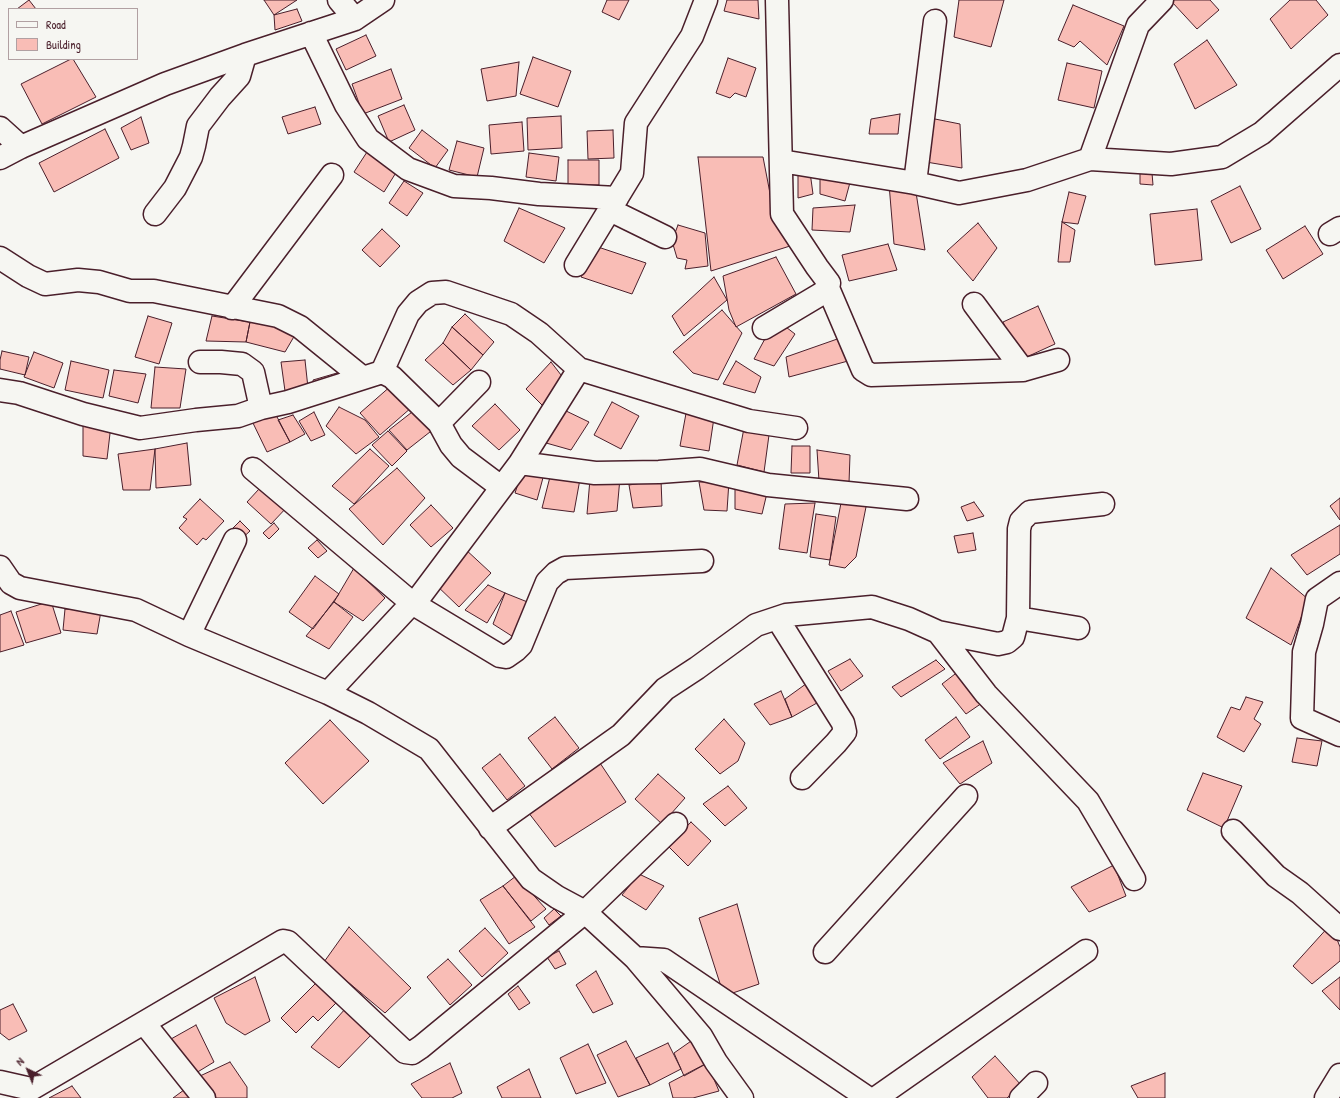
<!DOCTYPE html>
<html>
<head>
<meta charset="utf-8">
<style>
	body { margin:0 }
	#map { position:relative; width:1340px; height:1098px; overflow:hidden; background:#f6f6f2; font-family:"Patrick Hand",sans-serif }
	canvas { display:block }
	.legend { position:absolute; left:8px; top:8px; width:130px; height:52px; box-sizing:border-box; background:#f6f6f2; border:1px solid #b1a0a2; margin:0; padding:5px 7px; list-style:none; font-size:12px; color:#4a1f2b }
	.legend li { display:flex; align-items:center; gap:8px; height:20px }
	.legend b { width:20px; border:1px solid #b1a0a2 }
	.north { position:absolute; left:8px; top:1050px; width:40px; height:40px; -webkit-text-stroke:3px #f6f6f2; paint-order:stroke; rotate:317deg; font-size:11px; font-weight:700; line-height:16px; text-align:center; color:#4a1f2b }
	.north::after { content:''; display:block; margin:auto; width:14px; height:18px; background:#4a1f2b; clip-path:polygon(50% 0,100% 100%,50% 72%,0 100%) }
</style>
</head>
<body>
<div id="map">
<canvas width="1340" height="1098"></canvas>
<ul class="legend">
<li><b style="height:5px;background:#f6f6f2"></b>Road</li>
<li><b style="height:11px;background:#f9bdb6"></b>Building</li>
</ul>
<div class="north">N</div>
</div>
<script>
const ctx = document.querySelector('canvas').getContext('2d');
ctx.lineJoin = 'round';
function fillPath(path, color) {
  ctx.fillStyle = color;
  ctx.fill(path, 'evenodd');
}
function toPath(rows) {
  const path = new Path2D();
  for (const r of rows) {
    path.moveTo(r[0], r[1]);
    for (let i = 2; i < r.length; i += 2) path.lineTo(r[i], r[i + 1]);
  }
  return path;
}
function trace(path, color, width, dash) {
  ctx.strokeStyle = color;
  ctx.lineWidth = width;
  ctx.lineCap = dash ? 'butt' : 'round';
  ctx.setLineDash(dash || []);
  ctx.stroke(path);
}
const building = toPath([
	[29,0,36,9,17,9,29,0],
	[264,0,297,0,274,15,264,0],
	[607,0,629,0,619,20,602,12,607,0],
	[727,0,758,0,759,19,724,11,727,0],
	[959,0,1004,0,991,47,954,37,959,0],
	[1174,0,1210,0,1219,10,1197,29,1172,2,1174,0],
	[1290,0,1316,0,1328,15,1291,49,1270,19,1290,0],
	[1073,5,1124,26,1107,65,1080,41,1074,47,1058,40,1073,5],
	[297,9,302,21,275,30,274,15,297,9],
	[366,35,376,56,346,70,336,49,366,35],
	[1207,40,1237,85,1195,109,1174,64,1207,40],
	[533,57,571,71,558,107,520,94,533,57],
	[728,58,756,68,746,97,735,93,730,98,716,93,728,58],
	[71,59,73,59,96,97,42,124,21,84,71,59],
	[519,62,516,96,487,101,481,69,519,62],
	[1067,63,1102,71,1094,108,1058,100,1067,63],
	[391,69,402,99,363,114,352,84,391,69],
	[404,105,415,130,389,142,378,116,404,105],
	[315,107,321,124,288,134,282,117,315,107],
	[900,114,898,134,869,134,871,119,900,114],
	[561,116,562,148,528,150,527,118,561,116],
	[141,117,149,143,131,150,121,128,141,117],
	[930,118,960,124,962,168,926,162,930,118],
	[522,122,524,151,491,154,489,125,522,122],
	[105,129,119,158,54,192,39,163,105,129],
	[422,130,448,150,435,168,409,148,422,130],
	[613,130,614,158,588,159,587,131,613,130],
	[457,141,484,148,477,177,449,170,457,141],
	[367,152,397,171,384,192,354,172,367,152],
	[529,153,559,157,556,181,526,177,529,153],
	[698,157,763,157,774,214,790,246,711,271,698,157],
	[568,160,599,160,599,185,568,185,568,160],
	[810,172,813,194,798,198,798,174,810,172],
	[1140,173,1152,173,1153,185,1140,184,1140,173],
	[820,175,852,175,845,201,820,194,820,175],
	[404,181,423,193,407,216,389,203,404,181],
	[889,184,915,186,925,250,894,244,889,184],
	[1240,186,1261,229,1231,243,1211,201,1240,186],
	[1069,192,1086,196,1078,224,1062,222,1069,192],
	[855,205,850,232,812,230,813,208,855,205],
	[519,208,565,228,544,263,504,241,519,208],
	[1197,209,1202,260,1155,265,1150,214,1197,209],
	[1062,222,1075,230,1070,262,1058,262,1062,222],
	[978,223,997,248,973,281,947,251,978,223],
	[678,225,705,233,708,266,685,269,687,260,677,258,672,241,678,225],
	[1305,226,1323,254,1283,279,1266,250,1305,226],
	[382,229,400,246,380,267,362,250,382,229],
	[888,244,897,270,849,281,842,255,888,244],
	[598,247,646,263,632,294,581,277,598,247],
	[776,257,796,294,736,327,729,310,723,276,776,257],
	[714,277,727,300,684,336,672,316,714,277],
	[1038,306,1055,344,1020,360,1003,322,1038,306],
	[722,310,742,333,718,380,693,373,673,352,722,310],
	[465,314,494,342,483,355,452,327,465,314],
	[148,316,172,323,159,364,135,357,148,316],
	[212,316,250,322,246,342,206,341,212,316],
	[250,322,299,328,285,352,246,342,250,322],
	[782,324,795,334,774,366,754,359,767,335,782,324],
	[452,327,483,355,471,370,443,343,452,327],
	[843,337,848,361,789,377,786,357,843,337],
	[443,343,471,370,453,385,425,360,443,343],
	[2,351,29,357,25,375,0,369,0,360,2,351],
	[34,352,63,363,54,388,24,377,34,352],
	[305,360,308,388,285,391,281,362,305,360],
	[71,361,109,370,103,398,65,390,71,361],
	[736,361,761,377,755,393,723,384,736,361],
	[551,362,568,384,544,407,526,389,551,362],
	[155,367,186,369,180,408,151,408,155,367],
	[114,370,146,374,138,403,109,396,114,370],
	[337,373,338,382,315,391,313,380,337,373],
	[392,385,412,407,380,435,360,413,392,385],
	[612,402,639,416,621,449,594,435,612,402],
	[495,404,520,430,499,450,472,426,495,404],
	[339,407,365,420,379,437,356,454,326,426,339,407],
	[687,408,715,411,709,451,680,446,687,408],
	[416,409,435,428,407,450,389,430,416,409],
	[562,409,589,422,571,450,539,441,562,409],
	[314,412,325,435,311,441,299,421,314,412],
	[275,413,290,442,267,452,252,421,275,413],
	[293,415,305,434,290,442,278,420,293,415],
	[83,424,111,425,107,459,83,456,83,424],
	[744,428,769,435,764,472,737,465,744,428],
	[388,431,407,451,392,466,372,445,388,431],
	[187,443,191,485,156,488,155,449,187,443],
	[792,446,810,446,810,473,791,473,792,446],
	[155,449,150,490,123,490,118,454,155,449],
	[370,449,389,466,354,504,332,486,370,449],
	[817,450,850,455,849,483,819,481,817,450],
	[397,468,425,498,383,545,349,509,397,468],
	[523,469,544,474,537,500,515,493,523,469],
	[551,473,580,479,574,512,542,508,551,473],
	[620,478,617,511,587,514,590,479,620,478],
	[661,480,662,506,633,508,629,485,661,480],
	[729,481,727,511,704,510,699,482,729,481],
	[269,487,289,505,271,524,247,502,259,489,263,493,269,487],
	[735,487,767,493,762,514,735,509,735,487],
	[842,498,867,502,856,557,845,568,829,565,842,498],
	[1340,498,1340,520,1330,506,1340,498],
	[200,499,224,521,206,540,203,538,197,545,179,528,187,519,183,517,200,499],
	[974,502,984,516,967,521,961,507,974,502],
	[815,503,807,553,779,549,785,504,815,503],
	[431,505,453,528,431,547,410,525,431,505],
	[816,514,836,517,830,560,810,557,816,514],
	[240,521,250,531,239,541,230,531,240,521],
	[274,523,279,529,269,539,263,533,274,523],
	[1340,525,1340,554,1307,575,1291,555,1340,525],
	[973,533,976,550,958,553,954,536,973,533],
	[317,540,327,551,318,558,308,548,317,540],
	[464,548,491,573,459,607,433,582,464,548],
	[354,568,385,598,363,621,334,602,354,568],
	[1271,568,1308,599,1291,645,1246,618,1271,568],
	[315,576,339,594,313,629,289,612,315,576],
	[488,585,505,593,487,623,465,610,488,585],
	[505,593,535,605,518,640,493,624,505,593],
	[51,601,61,633,26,643,16,612,51,601],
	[334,602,353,617,329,649,306,636,334,602],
	[65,609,101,611,97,634,63,630,65,609],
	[11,611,24,645,0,652,0,615,11,611],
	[850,659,863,676,841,691,828,671,850,659],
	[936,660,945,669,901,697,892,687,936,660],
	[959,671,982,703,966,714,942,684,959,671],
	[810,681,824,699,792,717,785,699,810,681],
	[781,691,792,717,770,725,754,704,781,691],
	[1246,697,1263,702,1254,719,1261,724,1244,752,1217,737,1231,707,1240,710,1246,697],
	[555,717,579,748,552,769,528,738,555,717],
	[956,717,970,737,940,759,925,740,956,717],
	[724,719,745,743,738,761,720,774,695,749,724,719],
	[330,720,369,761,323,804,285,763,330,720],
	[1297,738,1322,741,1317,766,1292,762,1297,738],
	[983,741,992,763,960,784,943,763,983,741],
	[500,754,525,786,507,800,482,768,500,754],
	[598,760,626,802,555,847,528,812,598,760],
	[1203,773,1242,786,1224,828,1187,810,1203,773],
	[658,774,685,798,662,824,635,799,658,774],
	[728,786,747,808,725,826,703,804,728,786],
	[691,822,711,841,688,866,668,846,691,822],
	[1114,865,1126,896,1089,912,1071,887,1114,865],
	[639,874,664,886,646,910,622,895,639,874],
	[516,876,546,909,531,921,503,886,516,876],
	[503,886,535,927,509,944,480,900,503,886],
	[737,904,759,984,724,996,699,918,737,904],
	[554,909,561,916,549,925,544,918,554,909],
	[1331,924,1340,947,1340,961,1312,984,1293,966,1331,924],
	[349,927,411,988,385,1013,324,962,349,927],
	[485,928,508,953,482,977,459,951,485,928],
	[559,951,566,964,555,969,547,957,559,951],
	[448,959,472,985,450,1005,427,977,448,959],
	[596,971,613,1004,593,1013,576,985,596,971],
	[255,977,270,1021,245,1035,226,1023,214,998,255,977],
	[1340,977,1340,1010,1322,991,1340,977],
	[321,978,341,998,318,1021,313,1016,296,1033,281,1018,321,978],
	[518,986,530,1003,519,1010,508,994,518,986],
	[13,1004,27,1031,9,1040,0,1033,0,1010,13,1004],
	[346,1008,373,1033,339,1068,311,1047,346,1008],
	[196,1025,214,1062,191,1076,171,1039,196,1025],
	[694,1039,704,1065,684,1076,674,1053,694,1039],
	[626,1041,650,1085,618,1097,597,1055,626,1041],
	[668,1043,681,1069,650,1085,636,1058,668,1043],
	[588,1044,606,1083,576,1094,560,1058,588,1044],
	[995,1056,1021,1085,1007,1098,988,1098,972,1077,995,1056],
	[230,1062,247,1087,247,1098,215,1098,200,1076,230,1062],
	[450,1063,462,1093,452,1098,422,1098,411,1084,450,1063],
	[707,1063,719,1091,693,1098,673,1098,669,1083,707,1063],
	[529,1069,541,1098,502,1098,497,1087,529,1069],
	[1165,1073,1165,1098,1138,1098,1131,1086,1165,1073],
	[72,1086,81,1098,49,1098,72,1086],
	[188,1087,196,1098,173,1098,188,1087]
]);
fillPath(building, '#f9bdb6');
trace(building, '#4a1f2b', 1);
const minor = toPath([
	[339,0,355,19],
	[311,33,346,105,368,139,408,169,454,186,491,188,539,194,617,198],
	[0,128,21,147],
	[0,158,21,147,165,84,245,55,355,19,383,0],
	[1090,159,1138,25,1162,0],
	[781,161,915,183,959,193,1027,180,1090,159,1171,164,1222,157,1262,133,1340,65],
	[915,183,935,21],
	[610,210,665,237],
	[155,214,175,188,191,157,194,146,198,126,220,97,239,76,245,55],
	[1330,234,1340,228],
	[0,258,28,276,45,284,78,280,99,282,130,291,154,291,278,316,300,327,363,378],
	[576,265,632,173,636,123,692,36,706,0],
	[828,288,863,370,871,375,1023,370],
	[974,304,1023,370,1058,360],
	[232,308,332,175],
	[764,328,821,294,828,288,829,283,817,267,782,214,777,0],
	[200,362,221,362,242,364,253,372,261,408],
	[382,372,408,314,418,302,432,293,446,292,511,314,539,333,579,369,749,421,796,428],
	[0,390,19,393,83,414,140,428,196,420,238,416,261,408,288,402,382,372,392,377,439,423,451,445,461,457,501,487],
	[439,423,479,382],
	[520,463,579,369],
	[253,469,412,603,500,656,506,657,516,650,521,645,547,582,556,573,565,568,702,561],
	[0,567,11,583,20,588,136,610,189,635,328,693,368,713,429,749,531,879,557,897,585,912,635,958,701,1036,716,1062,742,1098],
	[1340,583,1317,599,1312,624,1304,652,1302,718,1340,735],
	[777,618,843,723,845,732,836,743,802,778],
	[1018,618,1078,628],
	[938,632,998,644,1007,642,1013,637,1018,618,1019,529,1021,521,1030,512,1103,504],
	[189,635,235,540],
	[328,693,412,603,418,599,520,463,595,473,659,472,700,469,768,485,907,499],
	[490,828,621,735,665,689,697,668,756,625,786,615,872,607,909,619,938,632,986,694,1088,801,1134,879],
	[1233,831,1276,876,1300,893,1340,929],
	[825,952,966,796],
	[635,958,664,960,868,1098],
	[144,1023,204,1098],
	[0,1082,31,1089,283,941,288,942,405,1052,412,1053,421,1047,585,912,676,824],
	[876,1098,1086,951],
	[1021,1098,1036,1083],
	[1326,1098,1340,1075]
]);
trace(minor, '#4a1f2b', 25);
trace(minor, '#f6f6f2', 22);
</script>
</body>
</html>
